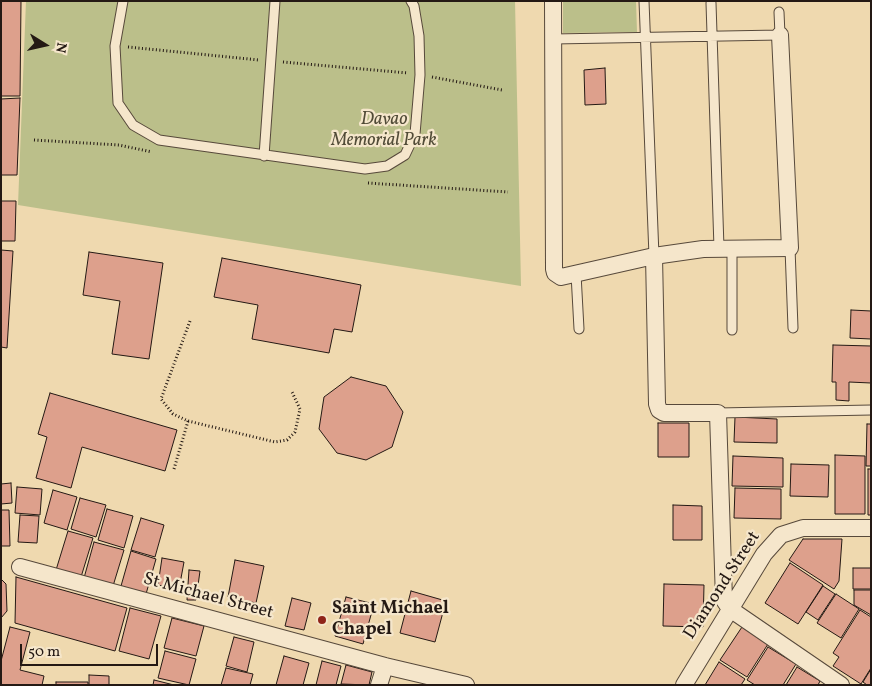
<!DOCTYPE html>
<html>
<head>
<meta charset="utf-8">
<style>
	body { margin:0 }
	#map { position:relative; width:872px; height:686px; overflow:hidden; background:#efd9af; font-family:Vollkorn,serif }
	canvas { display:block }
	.frame { position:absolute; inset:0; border:2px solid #241914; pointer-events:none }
	.north { position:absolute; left:20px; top:20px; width:50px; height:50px; -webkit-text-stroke:4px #f5e6cb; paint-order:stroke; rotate:100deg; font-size:14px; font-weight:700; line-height:20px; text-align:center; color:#241914 }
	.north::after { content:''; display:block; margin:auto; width:18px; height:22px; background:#241914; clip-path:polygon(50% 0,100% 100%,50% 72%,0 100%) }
	.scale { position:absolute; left:20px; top:644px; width:138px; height:22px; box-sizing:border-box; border:2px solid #241914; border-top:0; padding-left:6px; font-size:15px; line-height:18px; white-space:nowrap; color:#241914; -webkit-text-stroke:4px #f5e6cb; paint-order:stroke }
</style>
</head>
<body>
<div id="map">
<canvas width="872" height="686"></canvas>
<div class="frame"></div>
<div class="north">N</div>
<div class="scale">50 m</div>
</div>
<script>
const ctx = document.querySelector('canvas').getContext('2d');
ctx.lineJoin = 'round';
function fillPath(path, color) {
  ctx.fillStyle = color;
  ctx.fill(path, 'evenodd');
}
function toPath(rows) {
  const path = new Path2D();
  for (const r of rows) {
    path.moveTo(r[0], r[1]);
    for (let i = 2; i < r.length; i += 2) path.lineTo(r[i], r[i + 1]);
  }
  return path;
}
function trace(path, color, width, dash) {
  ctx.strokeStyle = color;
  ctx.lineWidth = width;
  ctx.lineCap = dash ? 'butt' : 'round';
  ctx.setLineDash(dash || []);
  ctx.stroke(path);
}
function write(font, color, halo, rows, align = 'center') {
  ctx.font = font + ' Vollkorn,serif';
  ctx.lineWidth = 4.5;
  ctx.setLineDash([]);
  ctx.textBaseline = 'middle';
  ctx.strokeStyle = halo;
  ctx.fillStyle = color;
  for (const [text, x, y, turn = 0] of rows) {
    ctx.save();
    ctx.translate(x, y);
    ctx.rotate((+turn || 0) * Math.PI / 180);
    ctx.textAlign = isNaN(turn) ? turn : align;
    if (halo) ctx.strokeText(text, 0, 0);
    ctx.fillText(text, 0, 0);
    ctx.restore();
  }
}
fillPath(toPath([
	[26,1,515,1,521,286,18,205],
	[563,1,636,1,637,32,563,33]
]), '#bbbf8a');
const building = toPath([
	[1,1,21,1,20,96,1,96,1,1],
	[605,68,606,104,585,105,584,70,605,68],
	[20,98,17,175,1,175,1,99,20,98],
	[1,201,16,201,15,241,1,241,1,201],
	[1,250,13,251,7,348,1,347,1,250],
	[89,252,163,263,149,359,112,354,120,301,83,295,89,252],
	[222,258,361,285,352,332,334,329,329,353,252,339,258,305,214,297,222,258],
	[851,310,871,311,871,339,850,338,851,310],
	[833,345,871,346,871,383,849,382,849,401,836,400,836,382,832,382,833,345],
	[351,377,386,386,403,412,392,447,366,460,337,453,319,429,324,397,351,377],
	[50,393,177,430,165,471,82,447,71,488,36,478,47,437,38,434,50,393],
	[735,417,777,419,777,443,734,442,735,417],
	[658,423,689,423,689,457,658,457,658,423],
	[867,424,871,424,871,466,866,466,867,424],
	[835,455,865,456,865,514,835,514,835,455],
	[733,456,783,458,783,487,732,486,733,456],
	[791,464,829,465,828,497,790,496,791,464],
	[868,469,871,469,871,515,868,515,868,469],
	[11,483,12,503,1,504,1,484,11,483],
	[17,487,42,489,40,515,15,513,17,487],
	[735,488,781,489,781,519,734,518,735,488],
	[53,490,77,497,67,530,44,523,53,490],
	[80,498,106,505,96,537,71,529,80,498],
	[673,505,702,506,702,540,673,540,673,505],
	[107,509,133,516,124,548,98,540,107,509],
	[1,510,9,510,10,546,1,546,1,510],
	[20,515,39,516,37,543,18,542,20,515],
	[141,518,164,525,155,557,131,550,141,518],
	[68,531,93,538,81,577,56,570,68,531],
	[803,539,842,539,839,581,834,589,789,560,803,539],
	[94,542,124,550,113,586,84,578,94,542],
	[131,551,156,559,146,594,121,586,131,551],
	[162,558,184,562,179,589,158,585,162,558],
	[235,560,264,566,256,603,228,597,235,560],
	[790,563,823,585,798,624,765,603,790,563],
	[853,568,871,568,871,589,853,589,853,568],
	[189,570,200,571,196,600,187,600,189,570],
	[16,577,127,608,115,651,15,623,16,577],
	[1,579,6,584,7,611,1,618,1,579],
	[664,584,704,585,703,627,663,626,664,584],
	[823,586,835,594,818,620,806,612,823,586],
	[854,590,871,590,871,615,854,605,854,590],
	[411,591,446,601,435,642,400,633,411,591],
	[836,594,859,609,841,638,817,623,836,594],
	[346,597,374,604,363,644,335,636,346,597],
	[292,598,311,603,304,630,285,626,292,598],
	[130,608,161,616,149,659,119,651,130,608],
	[860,610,871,617,871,668,861,684,833,666,839,657,833,653,860,610],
	[172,618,204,626,196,656,164,648,172,618],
	[10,627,30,632,20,670,44,676,42,685,1,685,1,661,10,627],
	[742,627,768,644,747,677,720,660,742,627],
	[234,637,254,642,247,672,226,666,234,637],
	[768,647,796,664,783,685,755,685,747,680,768,647],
	[165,651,196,659,189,685,158,678,165,651],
	[284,656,309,663,303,685,276,685,284,656],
	[322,661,341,666,336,685,316,685,322,661],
	[719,662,745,679,741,685,705,685,719,662],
	[346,665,372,672,369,685,341,684,346,665],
	[797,667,820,681,818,685,786,685,797,667],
	[226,668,253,674,250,685,221,685,226,668],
	[871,669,871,685,867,685,863,682,871,669],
	[89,675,109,676,109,685,89,685,89,675],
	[154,680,174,685,153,685,154,680],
	[56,682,88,682,88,685,56,685,56,682]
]);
fillPath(building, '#dda08c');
trace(building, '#241914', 1);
const service = toPath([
	[123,1,115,46,118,103,133,125,159,140,365,169,387,166,405,155,415,134,420,75,419,36,414,6,411,1],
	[644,1,654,256],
	[711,3,719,248],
	[553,39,780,35,779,12],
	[264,156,275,1],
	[790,248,793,328],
	[576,274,579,329],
	[732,330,732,248],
	[718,413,871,410]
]);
const minor = toPath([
	[553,1,554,269,555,273,561,277,654,256,703,249,790,248,780,35],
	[654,256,657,404,659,410,664,413,718,413,724,600,730,609,841,685],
	[20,567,385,666,466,685],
	[379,685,385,666],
	[684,685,764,554,781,535,803,528,871,528]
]);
trace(service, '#57493b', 11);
trace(minor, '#57493b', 18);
trace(toPath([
	[128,47,259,60],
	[283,62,408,73],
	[432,77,502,90],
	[34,140,119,145,152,152],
	[368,183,508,192],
	[190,321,161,399,173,414,188,421,275,442,287,440,295,432,300,409,292,392],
	[174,469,188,421]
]), '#241914', 3, [1, 2.5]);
trace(service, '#f5e6cb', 9);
trace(minor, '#f5e6cb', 16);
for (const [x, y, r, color] of [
	[322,620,5,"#8f2418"]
]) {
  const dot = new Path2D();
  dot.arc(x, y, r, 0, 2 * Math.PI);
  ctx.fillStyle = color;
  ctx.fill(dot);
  trace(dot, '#f5e6cb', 2);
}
write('italic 18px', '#514b37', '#f5e6cb', [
	["Davao",384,121],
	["Memorial Park",384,142]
]);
write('18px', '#241914', '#f5e6cb', [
	["Diamond Street",723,586,-57],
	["St Michael Street",208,597,15]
]);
write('bold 18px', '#241914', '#f5e6cb', [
	["Saint Michael",332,610],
	["Chapel",332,631]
], 'left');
</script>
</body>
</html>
